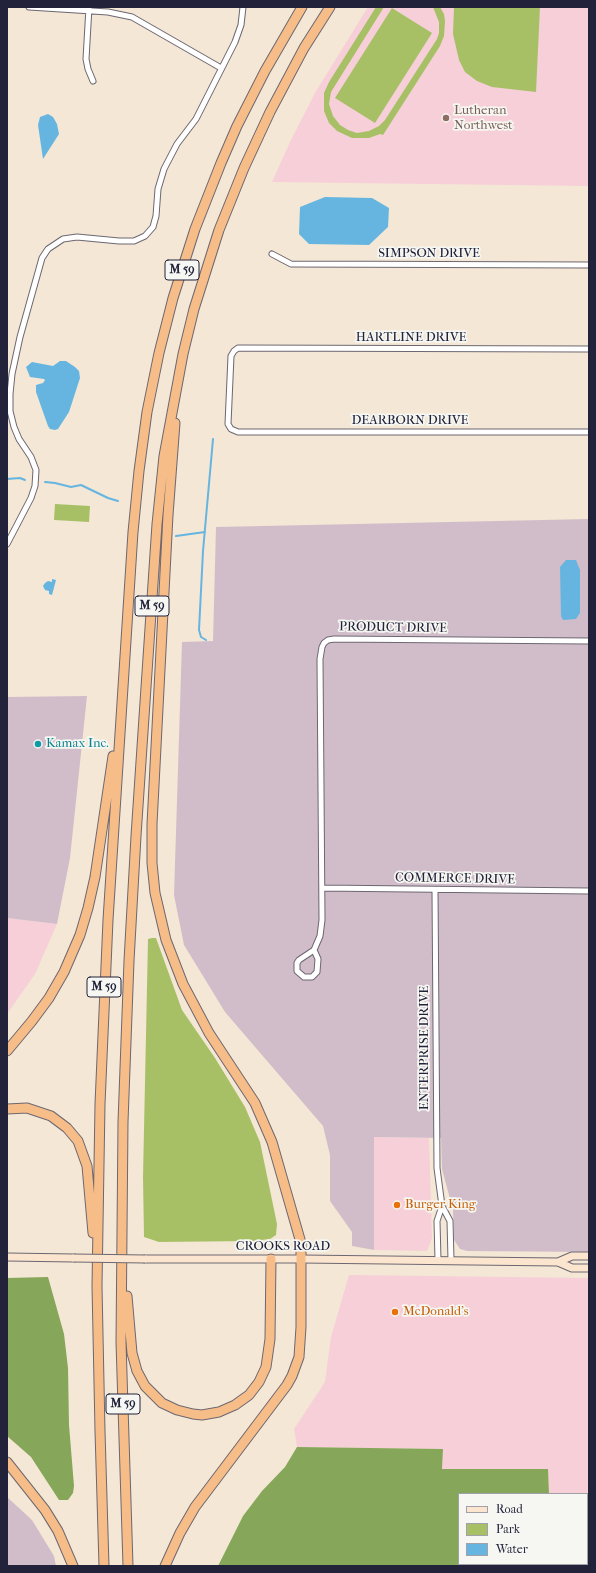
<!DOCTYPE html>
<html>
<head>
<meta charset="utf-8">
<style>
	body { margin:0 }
	#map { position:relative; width:596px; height:1573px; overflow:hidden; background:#f4e7d5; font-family:"IM FELL French Canon",serif }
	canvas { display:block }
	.frame { position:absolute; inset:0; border:8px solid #22223b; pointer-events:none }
	.legend { position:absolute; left:458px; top:1493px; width:130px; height:72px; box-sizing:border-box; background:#f6f6f2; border:1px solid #a1a1a9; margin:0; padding:5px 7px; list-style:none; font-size:12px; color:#22223b }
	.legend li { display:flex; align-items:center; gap:8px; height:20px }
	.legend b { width:20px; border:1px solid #a1a1a9 }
</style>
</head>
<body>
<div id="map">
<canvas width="596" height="1573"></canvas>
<div class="frame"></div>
<ul class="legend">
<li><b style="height:5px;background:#fce5cf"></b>Road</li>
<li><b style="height:11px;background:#a8c065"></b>Park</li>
<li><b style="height:11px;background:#66b5e0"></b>Water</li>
</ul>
</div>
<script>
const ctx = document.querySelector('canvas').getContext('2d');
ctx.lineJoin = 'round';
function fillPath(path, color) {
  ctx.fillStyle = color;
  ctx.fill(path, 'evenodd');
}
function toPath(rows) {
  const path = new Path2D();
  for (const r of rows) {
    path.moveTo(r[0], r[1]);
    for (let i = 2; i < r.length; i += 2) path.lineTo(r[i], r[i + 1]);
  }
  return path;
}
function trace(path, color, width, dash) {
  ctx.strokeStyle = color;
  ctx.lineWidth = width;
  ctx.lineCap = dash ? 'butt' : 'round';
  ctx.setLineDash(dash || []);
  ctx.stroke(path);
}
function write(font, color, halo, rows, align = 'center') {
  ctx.font = font + ' "IM FELL French Canon",serif';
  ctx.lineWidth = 3.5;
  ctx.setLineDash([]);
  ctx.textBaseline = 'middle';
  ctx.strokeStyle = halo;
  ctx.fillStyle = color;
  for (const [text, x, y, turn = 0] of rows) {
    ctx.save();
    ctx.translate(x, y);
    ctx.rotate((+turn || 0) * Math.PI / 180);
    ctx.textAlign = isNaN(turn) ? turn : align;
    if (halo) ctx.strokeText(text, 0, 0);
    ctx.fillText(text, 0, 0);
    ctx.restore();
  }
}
fillPath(toPath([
	[368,7,589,7,589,186,272,182,290,142,315,93],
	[7,918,57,924,35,974,7,1014],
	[374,1137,429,1138,432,1238,427,1251,374,1250],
	[349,1275,589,1278,589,1566,568,1566,568,1564,587,1564,587,1494,549,1494,548,1469,442,1469,443,1449,297,1447,294,1429,325,1382,331,1337]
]), '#f6cfd8');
fillPath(toPath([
	[589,519,589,1252,467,1251,460,1249,454,1240,453,1210,442,1169,441,1138,374,1137,374,1250,352,1246,352,1232,330,1201,330,1155,323,1126,225,1012,184,945,174,895,182,642,213,641,216,527],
	[87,696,70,858,57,924,7,918,7,697],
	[7,1497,32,1520,54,1556,56,1566,7,1566]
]), '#d1bdca');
fillPath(toPath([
	[376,7,384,7,331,92,329,104,333,116,340,125,348,130,357,133,369,131,379,126,385,120,437,39,439,33,439,22,433,7,440,7,444,14,445,21,444,36,440,46,383,135,380,134,369,138,352,138,337,131,329,123,324,111,324,93,329,82],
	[454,7,540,7,536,92,492,87,477,81,465,72,459,60,453,34],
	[392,8,432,33,375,123,335,98],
	[55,504,90,506,89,522,54,520],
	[152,938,156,938,182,1010,215,1058,245,1107,260,1142,277,1224,276,1235,270,1239,252,1241,159,1242,144,1237,143,1177,148,939]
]), '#a8c065');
fillPath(toPath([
	[48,1277,64,1334,68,1368,69,1425,74,1486,73,1493,68,1500,59,1500,31,1457,7,1436,7,1278],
	[297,1447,443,1449,442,1469,548,1469,549,1494,459,1494,459,1564,568,1564,568,1566,218,1566,243,1516,262,1491,285,1467]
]), '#86a65a');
fillPath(toPath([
	[48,114,53,117,57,124,59,134,43,159,38,125,40,117],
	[325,197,372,198,389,208,388,227,369,245,309,244,299,234,300,207],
	[60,361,66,361,75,367,79,371,80,378,69,412,58,429,55,430,50,429,48,426,36,392,36,385,43,383,45,380,44,379,30,377,26,367,32,362,53,366],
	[566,560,576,560,580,570,580,613,576,619,563,620,561,616,560,567],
	[52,579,56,580,52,595,49,594,49,591,45,590,43,586,45,583,48,581,52,582]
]), '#66b5e0');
trace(toPath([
	[7,479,20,478,25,480],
	[45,482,55,483,71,487,81,485,108,498,118,501],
	[176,536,205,532],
	[206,640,201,637,199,630,203,551,213,439]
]), '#66b5e0', 2);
const minor = toPath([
	[29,7,108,12,132,17,221,68],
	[89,7,86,59,88,69,93,81],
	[272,254,291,264,589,265],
	[589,349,238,348,234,351,231,356,228,424,231,429,238,432,589,432],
	[7,544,31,498,35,486,36,470,31,457,19,439,14,427,10,411,10,394,12,374,20,337,42,258,48,249,63,239,77,237,119,241,134,241,145,236,153,227,156,216,158,189,164,169,177,144,196,119,235,42,241,25,243,7],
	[322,888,589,891],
	[435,890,437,1168,442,1206,450,1221,451,1260],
	[314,950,318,959,317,972,312,977,304,977,297,971,297,963,299,960,314,950,320,936,322,920,320,659,322,647,324,643,328,640,334,639,589,641],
	[438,1260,437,1221,442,1206]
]);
const secondary = toPath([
	[7,1257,74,1258],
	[145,1259,301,1259,558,1262,572,1268,589,1268],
	[558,1262,572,1256,589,1256]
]);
const motorway = toPath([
	[7,1051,32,1021,49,998,64,972,80,935,88,908,95,877,113,756],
	[7,1109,27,1108,51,1116,67,1128,78,1141,87,1166,93,1233],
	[127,1296,132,1353,137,1371,145,1386,162,1403,177,1410,193,1414,202,1415,219,1412,235,1405,249,1395,259,1382,266,1367,270,1339,271,1259],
	[7,1462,45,1510,58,1531,73,1566],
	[104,1566,100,1431,97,1286,100,1104,108,920,133,532,139,471,147,412,159,353,173,298,195,229,221,163,237,126,265,71,302,7],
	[128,1566,121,1342,123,1122,129,961,136,836,157,524,164,456,183,354,194,309,219,230,244,168,270,112,304,48,330,7],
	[165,1566,180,1533,195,1507,287,1385,292,1376,299,1357,301,1327,301,1243,272,1142,255,1103,209,1033,183,984,166,940,155,893,152,863,152,824,168,515,175,423]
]);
trace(minor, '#6c6771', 7);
trace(secondary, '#6c6771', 9);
trace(motorway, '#6c6771', 11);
trace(minor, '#fff', 5);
trace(secondary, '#fce5cf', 7);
trace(motorway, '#f7bd88', 9);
const secondaryBridge = toPath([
	[74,1258,145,1259]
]);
trace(secondaryBridge, '#6c6771', 9, []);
trace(secondaryBridge, '#fce5cf', 7);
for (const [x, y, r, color] of [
	[446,118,4,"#8d6e63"],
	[38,744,4,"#0f9aa8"],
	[397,1205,4,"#e8710a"],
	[395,1312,4,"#e8710a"]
]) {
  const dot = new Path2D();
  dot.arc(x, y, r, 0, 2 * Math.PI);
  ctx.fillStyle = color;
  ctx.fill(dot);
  trace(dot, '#f6f6f2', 1.5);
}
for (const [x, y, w] of [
	[182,270,34],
	[152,606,34],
	[104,987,34],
	[123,1404,34]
]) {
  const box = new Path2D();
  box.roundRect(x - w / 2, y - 10, w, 20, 3);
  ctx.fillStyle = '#f6f6f2';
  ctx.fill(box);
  trace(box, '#22223b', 1);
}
write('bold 12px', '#22223b', null, [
	["M 59",182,270],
	["M 59",152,606],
	["M 59",104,987],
	["M 59",123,1404]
]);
write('13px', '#785e54', '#f6f6f2', [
	["Lutheran",454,111],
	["Northwest",454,126]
], 'left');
write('13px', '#22223b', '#f6f6f2', [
	["SIMPSON DRIVE",429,254],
	["HARTLINE DRIVE",411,338],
	["DEARBORN DRIVE",410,421],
	["PRODUCT DRIVE",393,628,1],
	["COMMERCE DRIVE",455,879,1],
	["ENTERPRISE DRIVE",425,1048,-90],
	["CROOKS ROAD",283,1247]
]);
write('13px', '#0d838f', '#f6f6f2', [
	["Kamax Inc.",46,744]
], 'left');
write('13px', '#c56008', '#f6f6f2', [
	["Burger King",405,1205],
	["McDonald's",403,1312]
], 'left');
</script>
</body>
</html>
